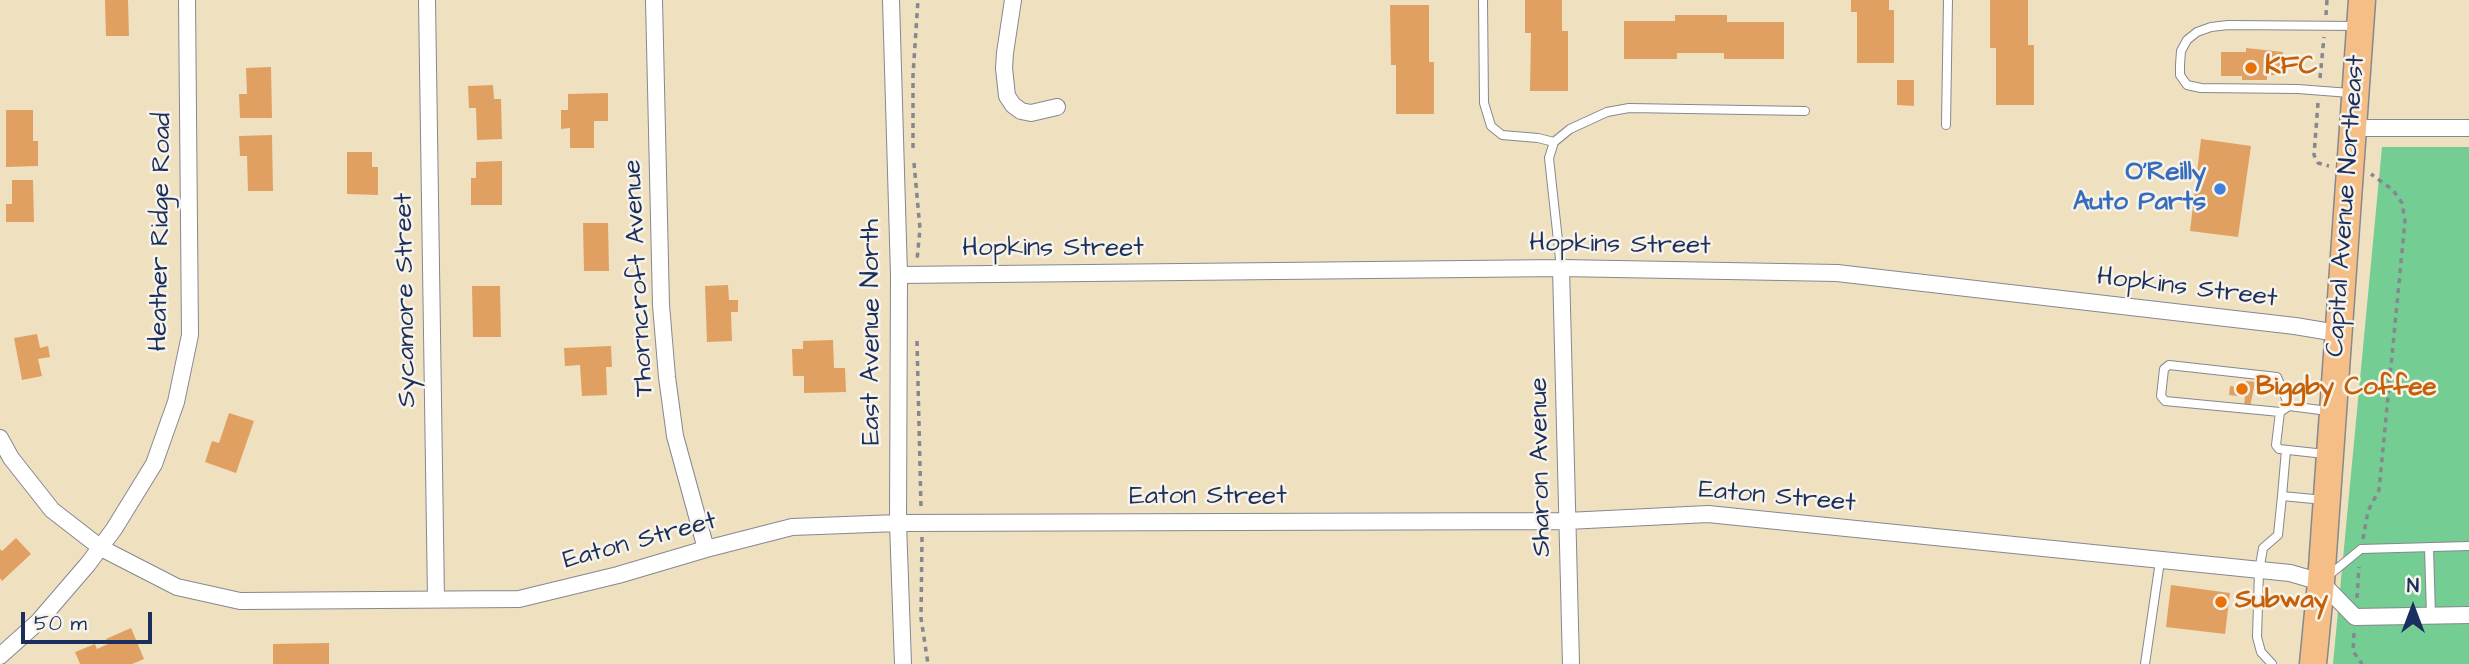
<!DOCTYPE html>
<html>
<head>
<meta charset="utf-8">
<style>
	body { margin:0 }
	#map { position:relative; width:2469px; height:664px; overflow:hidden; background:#efe0c0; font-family:"Architects Daughter",sans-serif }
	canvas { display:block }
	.north { position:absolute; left:2378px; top:573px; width:70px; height:70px; -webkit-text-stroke:5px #f7f3e8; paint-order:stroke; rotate:0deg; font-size:19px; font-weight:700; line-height:28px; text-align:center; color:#1b2f5e }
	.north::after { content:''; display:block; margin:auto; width:24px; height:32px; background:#1b2f5e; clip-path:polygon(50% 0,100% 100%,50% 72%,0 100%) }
	.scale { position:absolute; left:21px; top:612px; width:131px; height:32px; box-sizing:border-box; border:4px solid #1b2f5e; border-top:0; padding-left:9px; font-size:21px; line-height:24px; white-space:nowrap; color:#1b2f5e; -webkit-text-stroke:5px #f7f3e8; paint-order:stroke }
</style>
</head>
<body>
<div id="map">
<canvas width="2469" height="664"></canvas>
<div class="north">N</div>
<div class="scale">50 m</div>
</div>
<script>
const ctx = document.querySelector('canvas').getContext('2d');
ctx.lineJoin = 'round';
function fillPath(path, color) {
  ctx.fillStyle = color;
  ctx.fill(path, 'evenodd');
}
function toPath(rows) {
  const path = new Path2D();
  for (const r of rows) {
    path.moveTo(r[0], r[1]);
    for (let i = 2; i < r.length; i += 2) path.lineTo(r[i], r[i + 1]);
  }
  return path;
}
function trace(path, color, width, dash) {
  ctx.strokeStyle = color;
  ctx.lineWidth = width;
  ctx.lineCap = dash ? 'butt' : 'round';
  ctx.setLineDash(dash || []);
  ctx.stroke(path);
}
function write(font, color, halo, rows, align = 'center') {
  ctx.font = font + ' "Architects Daughter",sans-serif';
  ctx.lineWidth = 5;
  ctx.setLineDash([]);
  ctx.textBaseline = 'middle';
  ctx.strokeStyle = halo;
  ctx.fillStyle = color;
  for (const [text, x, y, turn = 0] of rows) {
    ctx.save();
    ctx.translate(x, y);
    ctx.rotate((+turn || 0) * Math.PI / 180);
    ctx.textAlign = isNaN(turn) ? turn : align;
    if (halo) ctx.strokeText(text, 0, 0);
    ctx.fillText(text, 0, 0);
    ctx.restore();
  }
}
fillPath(toPath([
	[2382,147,2469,147,2469,664,2333,664]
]), '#74cd93');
fillPath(toPath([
	[105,0,128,0,129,36,106,36],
	[1525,0,1562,0,1562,31,1568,31,1568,91,1530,91,1531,33,1525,33],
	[1851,0,1889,0,1889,10,1894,10,1894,63,1857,63,1857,12,1851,12],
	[1990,0,2028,0,2028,45,2034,45,2034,105,1996,105,1996,48,1990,48],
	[1390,5,1429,5,1429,62,1434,62,1434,114,1396,114,1396,65,1391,65],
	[1675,15,1727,15,1727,22,1784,22,1784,59,1724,59,1724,53,1677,53,1677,59,1624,59,1624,21,1675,21],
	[2246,48,2283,52,2283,75,2267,75,2267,80,2242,80,2242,76,2221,76,2221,52,2246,52],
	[271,67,272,118,240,118,239,94,247,94,246,68],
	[1897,80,1914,80,1914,106,1897,105],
	[493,85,494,99,501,99,502,139,477,140,476,108,469,108,468,86],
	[608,93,608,121,594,121,594,148,570,148,570,128,561,129,561,110,568,110,568,94],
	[6,110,33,110,33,141,38,141,38,166,6,167],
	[272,135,273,191,248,191,247,156,240,156,239,136],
	[2201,139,2251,146,2238,237,2190,231],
	[347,152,372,152,372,167,378,167,378,195,347,194],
	[502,161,502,205,471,205,471,178,476,178,476,162],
	[12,180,33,180,34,222,6,222,6,204,12,204],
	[583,223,608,223,609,271,584,271],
	[728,285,729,300,738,300,738,312,731,312,732,341,707,342,705,286],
	[472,286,500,286,501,337,473,337],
	[37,334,40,348,48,346,50,357,38,359,42,376,22,380,14,338],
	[833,340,834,368,845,368,846,392,804,393,804,376,793,376,792,349,803,349,803,341],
	[611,346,612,367,606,367,607,395,582,396,580,365,565,366,564,348],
	[2246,381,2255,382,2250,407,2244,406,2245,397,2229,395,2230,386,2245,388],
	[229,413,254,421,236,473,205,462,212,441,219,443],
	[16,538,31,554,2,581,0,578,0,549,2,551],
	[2171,585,2230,593,2225,634,2166,627],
	[131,628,144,659,132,664,80,664,75,652,95,644,97,649,108,644,106,639],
	[329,643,329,664,273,664,273,644]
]), '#e0a062');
const lane = toPath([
	[1483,0,1484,103,1491,126,1502,135,1538,138,1554,142],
	[2350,93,2298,89,2201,88,2187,85,2180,75,2180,65,2181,51,2187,40,2197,32,2211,27,2228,25,2357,26],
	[1946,125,1948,0],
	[1561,268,1549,158,1554,142,1570,129,1607,112,1629,108,1805,111],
	[2289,406,2277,377,2169,365,2164,369,2161,396,2165,401,2280,412,2289,406,2328,411],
	[2280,412,2276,445,2279,449,2325,454],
	[2286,450,2282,496,2324,500],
	[2429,547,2431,616],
	[2328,576,2361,549,2469,546],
	[2145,664,2160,561],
	[2272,664,2261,652,2257,637,2259,571,2263,548,2278,535,2282,496]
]);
const street = toPath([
	[427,0,436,599],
	[654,0,661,305,667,377,675,436,706,549],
	[891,0,899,275,898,523,903,664],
	[1013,0,1005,53,1004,68,1007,96,1013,105,1021,111,1031,113,1057,107],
	[2352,128,2469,128],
	[1561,268,1571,664],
	[899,275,1561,268,1837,273,2295,326,2337,333],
	[0,438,11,458,52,510,101,548,177,587,240,601,519,599,618,575,706,549,792,527,898,523,1567,521,1708,514,2290,573,2321,582,2355,617,2469,615],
	[0,656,38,622,88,564,114,529,154,464,176,402,190,335,187,0]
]);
const primary = toPath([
	[2313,664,2321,582,2362,0]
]);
trace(lane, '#85888f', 10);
trace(street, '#85888f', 18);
trace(primary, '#85888f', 29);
trace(toPath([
	[2326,15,2327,0],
	[2320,78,2324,37],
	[2318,103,2314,155,2318,163,2329,166],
	[913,148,913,75,918,0],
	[914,163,920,229,917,260],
	[917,341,921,508],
	[922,537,921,618,928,664],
	[2363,539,2368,511,2379,490,2405,221,2402,203,2393,190,2371,174],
	[2357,598,2359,567],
	[2354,633,2353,651,2362,664]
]), '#85888f', 3.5, [5, 5]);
trace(lane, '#fff', 8);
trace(street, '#fff', 16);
trace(primary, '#f6be87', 26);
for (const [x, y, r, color] of [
	[2251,68,7,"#e8710a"],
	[2220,189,7,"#3f7fe0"],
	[2242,389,7,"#e8710a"],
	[2221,602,7,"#e8710a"]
]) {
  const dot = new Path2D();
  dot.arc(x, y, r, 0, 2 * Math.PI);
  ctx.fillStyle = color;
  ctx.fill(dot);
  trace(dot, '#f7f3e8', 2.5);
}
write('bold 26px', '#c56008', '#f7f3e8', [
	["KFC",2265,68],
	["Biggby Coffee",2256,389],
	["Subway",2235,602]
], 'left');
write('bold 26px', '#366cbe', '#f7f3e8', [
	["O'Reilly",2206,174],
	["Auto Parts",2206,204]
], 'right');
write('26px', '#1b2f5e', '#f7f3e8', [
	["Capital Avenue Northeast",2347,206,-86],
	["Heather Ridge Road",162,232,-89],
	["Hopkins Street",1620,246,1],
	["Hopkins Street",1053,250],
	["Thorncroft Avenue",640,278,-93],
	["Hopkins Street",2187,289,7],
	["Sycamore Street",407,300,-91],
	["East Avenue North",873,332,-90],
	["Sharon Avenue",1542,467,-91],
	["Eaton Street",1208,498],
	["Eaton Street",1777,498,5],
	["Eaton Street",640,542,-15]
]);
</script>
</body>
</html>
